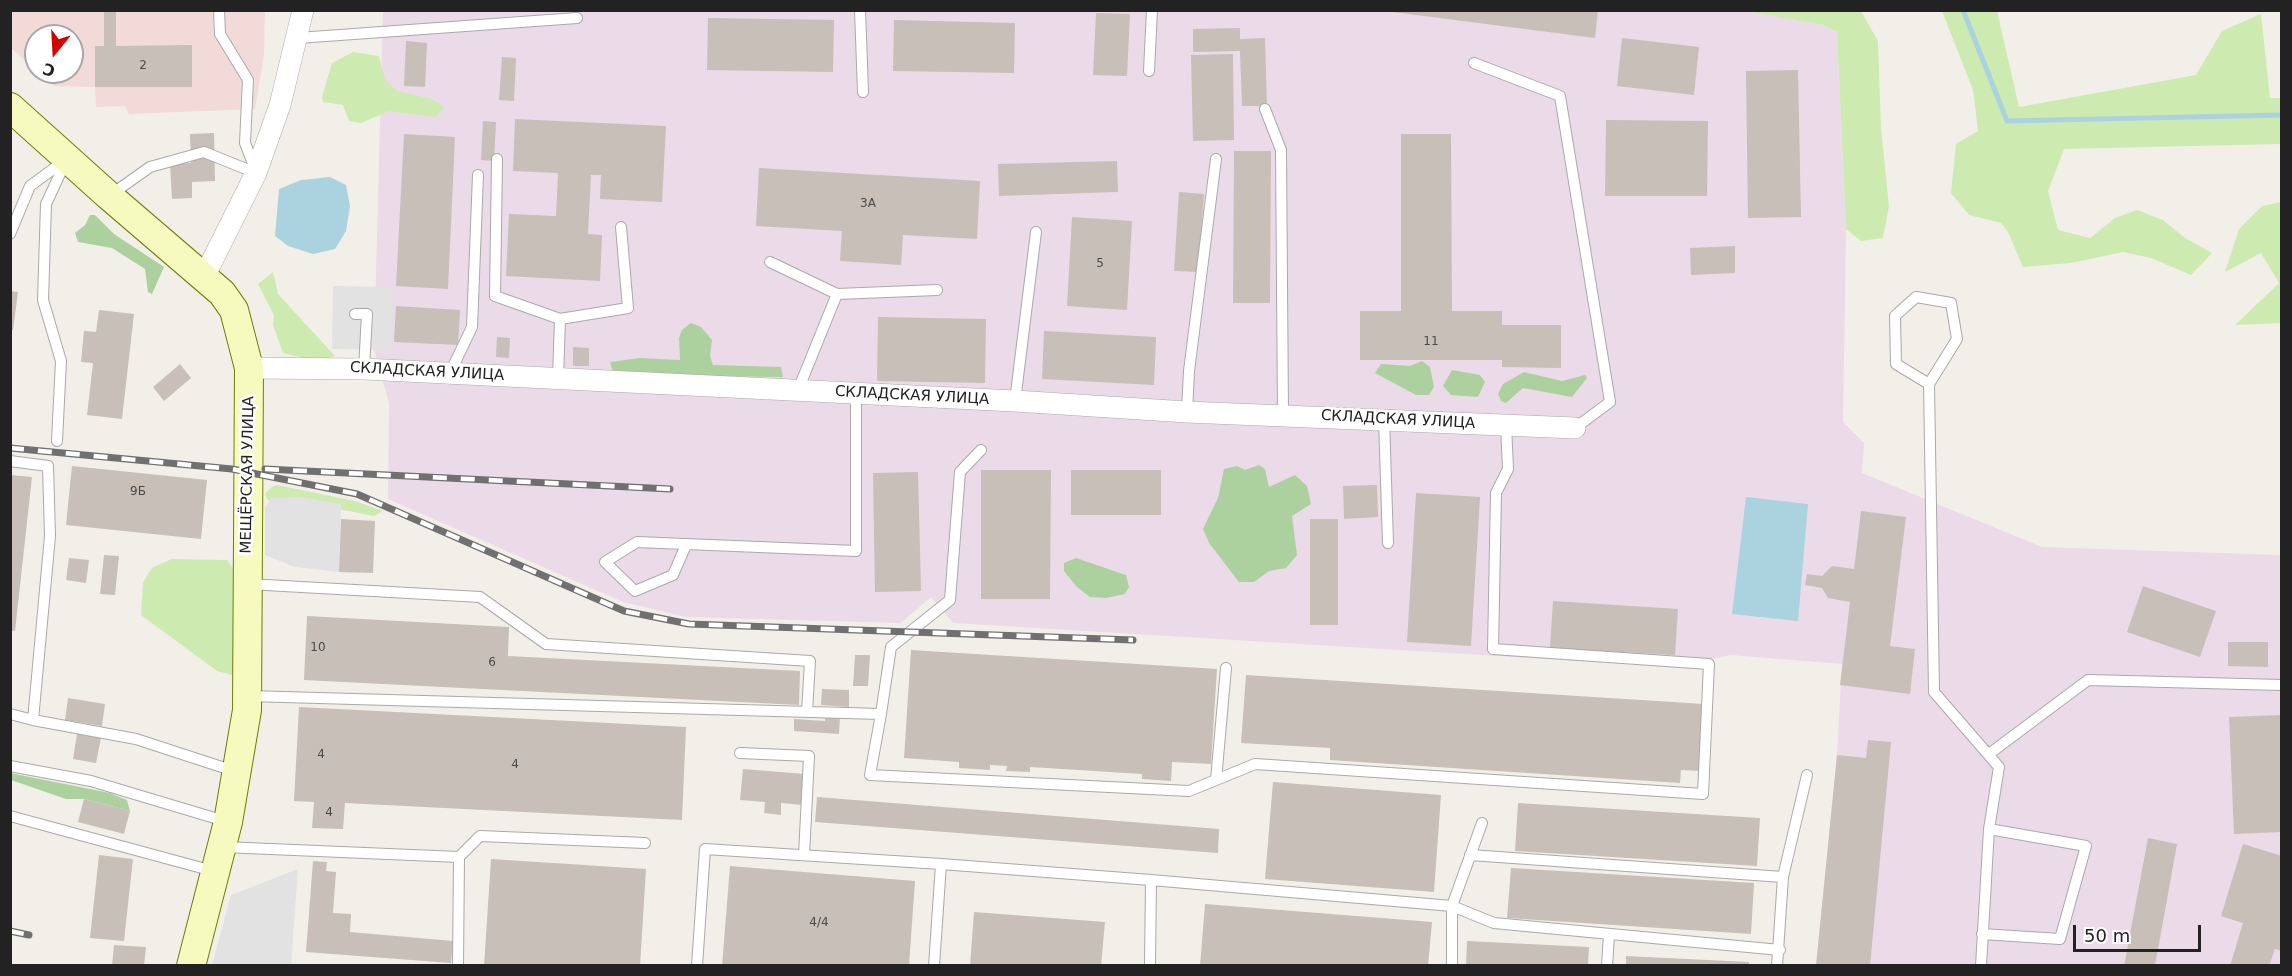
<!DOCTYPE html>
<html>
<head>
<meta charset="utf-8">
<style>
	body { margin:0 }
	#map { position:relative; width:2292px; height:976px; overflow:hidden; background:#f2efe9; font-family:"DejaVu Sans",sans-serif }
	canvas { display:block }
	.frame { position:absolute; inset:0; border:12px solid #222; pointer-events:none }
	.north { position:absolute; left:24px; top:24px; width:60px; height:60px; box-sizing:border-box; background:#fff; border:2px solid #a7a7a7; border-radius:50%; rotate:198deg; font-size:16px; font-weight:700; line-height:24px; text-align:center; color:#222 }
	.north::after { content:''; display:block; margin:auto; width:21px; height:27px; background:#d40000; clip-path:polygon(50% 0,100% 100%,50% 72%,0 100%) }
	.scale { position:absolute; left:2073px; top:925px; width:128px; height:27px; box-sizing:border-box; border:3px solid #222; border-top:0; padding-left:8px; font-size:18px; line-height:21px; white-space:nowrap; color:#222; -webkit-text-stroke:4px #fff; paint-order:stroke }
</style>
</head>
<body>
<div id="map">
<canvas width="2292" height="976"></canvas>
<div class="frame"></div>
<div class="north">С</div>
<div class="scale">50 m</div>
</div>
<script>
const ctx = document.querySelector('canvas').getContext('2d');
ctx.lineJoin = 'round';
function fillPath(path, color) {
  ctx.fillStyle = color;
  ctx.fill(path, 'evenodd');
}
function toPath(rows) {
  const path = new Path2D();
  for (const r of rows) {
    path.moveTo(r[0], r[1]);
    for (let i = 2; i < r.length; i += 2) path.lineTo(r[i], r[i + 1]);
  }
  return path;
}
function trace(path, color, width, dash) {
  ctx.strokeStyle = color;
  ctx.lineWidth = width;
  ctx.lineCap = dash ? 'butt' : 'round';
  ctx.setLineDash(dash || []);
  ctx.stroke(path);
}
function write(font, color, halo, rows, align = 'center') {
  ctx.font = font + ' "DejaVu Sans",sans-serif';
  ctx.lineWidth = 5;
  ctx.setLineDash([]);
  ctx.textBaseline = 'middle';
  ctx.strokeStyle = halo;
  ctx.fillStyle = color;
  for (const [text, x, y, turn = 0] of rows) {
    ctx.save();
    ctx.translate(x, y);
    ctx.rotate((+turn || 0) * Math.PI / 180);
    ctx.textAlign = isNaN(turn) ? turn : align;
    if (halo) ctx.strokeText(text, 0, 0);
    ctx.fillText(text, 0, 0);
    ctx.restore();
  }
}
fillPath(toPath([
	[11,11,265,11,264,55,255,109,129,114,125,106,96,107,95,87,54,86,38,72,72,72,72,36,36,36,36,70,11,48]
]), '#f2dad9');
fillPath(toPath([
	[1748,10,1823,25,1837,32,1846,229,1843,422,1864,443,1862,473,2042,547,2281,555,2281,965,1816,965,1837,755,1842,664,1730,655,1680,667,953,623,931,597,901,623,686,617,623,602,388,499,389,403,374,349,383,11]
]), '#ebdbe8');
fillPath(toPath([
	[1748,11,1861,11,1878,41,1881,129,1889,206,1883,238,1861,241,1846,229,1837,32,1823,25],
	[1942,11,1997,11,2019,107,2196,75,2222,31,2261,14,2270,98,2281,98,2281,144,2064,149,2048,191,2058,230,2090,238,2115,218,2137,210,2163,220,2185,238,2212,253,2191,275,2151,258,2123,252,2071,263,2023,267,2008,232,2001,223,1969,215,1951,193,1956,144,1978,131,1973,90],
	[353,52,379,56,385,79,397,91,432,99,444,107,435,117,389,111,361,123,349,121,343,105,323,102,322,97,332,63],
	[2281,202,2281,323,2235,325,2279,283,2261,253,2225,272,2239,229,2262,206],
	[273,272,278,294,335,356,318,361,283,353,273,325,274,315,258,284],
	[277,485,355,501,383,511,374,516,307,503,279,504,268,500,265,494,270,488],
	[172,559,227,560,239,576,240,667,232,675,217,671,141,615,143,583,148,574,153,567]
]), '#cdebb0');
fillPath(toPath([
	[90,215,95,215,114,234,164,267,152,294,148,292,145,269,112,248,78,242,75,233,85,225],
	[691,323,701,327,712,340,710,356,713,365,781,367,783,377,614,375,610,362,640,358,680,360,679,338,682,330],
	[1422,361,1430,367,1434,387,1429,395,1416,395,1375,373,1381,364,1410,366],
	[1452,370,1480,375,1485,382,1478,397,1451,395,1443,386],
	[1524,372,1562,381,1585,375,1587,378,1572,397,1523,388,1506,403,1501,401,1498,394,1503,384],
	[1259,465,1265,469,1269,487,1295,475,1307,486,1311,504,1292,516,1297,555,1286,568,1269,571,1254,582,1239,582,1209,543,1203,529,1218,498,1224,469,1237,466,1245,470],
	[1076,558,1126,575,1129,587,1125,594,1106,598,1090,597,1077,587,1064,571,1064,563],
	[10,773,110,793,127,800,130,811,84,799,66,799,11,780]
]), '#add19e');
fillPath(toPath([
	[333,286,392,287,391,350,332,349],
	[301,497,341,504,339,572,295,567,265,555,265,508,271,498],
	[298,869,291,965,212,965,231,895]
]), '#e2e2e2');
fillPath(toPath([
	[330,177,346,185,350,206,346,231,335,249,313,254,288,246,275,236,279,189,301,180],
	[1746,497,1808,504,1798,621,1732,614]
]), '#aad3df');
trace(toPath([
	[1963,10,2007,121,2282,115]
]), '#aad3df', 5);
fillPath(toPath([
	[104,10,116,10,116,46,192,45,192,87,95,87,95,46,104,46],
	[1377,10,1598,10,1595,38],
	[1096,13,1130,14,1127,76,1093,75],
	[708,18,834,20,833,72,707,70],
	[894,20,1015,23,1014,73,893,71],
	[1240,28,1240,39,1265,38,1267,106,1242,106,1240,51,1193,52,1193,29],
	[1622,38,1699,47,1694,95,1617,86],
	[406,41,427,43,425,87,404,86],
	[1233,54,1234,140,1193,141,1191,55],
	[502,57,516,58,514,101,499,100],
	[1798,70,1801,217,1748,218,1746,71],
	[515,119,666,126,662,202,600,199,601,175,591,175,588,234,602,235,600,281,506,276,509,214,556,216,558,173,513,171],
	[1606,120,1708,121,1707,196,1605,196],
	[483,121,496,122,494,161,481,160],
	[214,133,215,181,192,182,192,198,172,199,170,164,191,163,190,134],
	[404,134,455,137,448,289,396,286],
	[1401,134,1451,134,1452,311,1502,311,1502,325,1561,325,1561,368,1502,367,1502,360,1360,360,1360,311,1401,311],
	[1234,151,1271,151,1270,303,1233,303],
	[1117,161,1118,192,999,196,998,164],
	[759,168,980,181,977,239,903,235,901,265,840,261,842,231,756,226],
	[1179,192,1204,194,1198,272,1174,271],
	[1072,217,1132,221,1127,310,1067,306],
	[1735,246,1735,273,1691,275,1690,248],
	[10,291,18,292,13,330,10,330],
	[396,306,460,310,458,345,394,342],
	[99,310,134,314,122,419,87,415,93,363,81,362,84,331,96,332],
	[878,317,986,319,985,383,877,381],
	[1044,331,1156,337,1154,385,1042,379],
	[497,337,510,338,509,358,496,357],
	[573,347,589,348,589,366,573,366],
	[180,364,191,378,164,401,153,387],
	[72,466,207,480,201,539,66,525],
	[981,470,1051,470,1050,599,981,599],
	[1071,470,1161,470,1161,515,1071,515],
	[918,472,921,591,875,592,873,473],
	[10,475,32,477,15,631,10,630],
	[1377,485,1378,517,1344,519,1343,486],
	[1416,493,1480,497,1471,646,1407,642],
	[1861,511,1906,517,1890,646,1915,649,1910,694,1840,685,1850,602,1828,598,1822,588,1805,585,1807,574,1822,576,1832,566,1854,569],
	[341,519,375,521,373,573,339,572],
	[1310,519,1338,519,1338,625,1310,625],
	[104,555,119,556,115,595,100,594],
	[69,558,89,560,86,583,66,580],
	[2143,586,2216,611,2200,657,2127,632],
	[1553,601,1678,609,1675,655,1550,648],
	[307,616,509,627,508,656,800,671,799,705,304,680],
	[2228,642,2268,642,2268,667,2228,666],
	[911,650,1217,669,1211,764,1172,762,1171,781,1142,779,1142,774,1030,767,1030,772,1006,771,1007,766,990,765,990,770,959,768,959,762,904,758],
	[855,655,870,655,868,686,853,686],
	[1246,675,1704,704,1700,771,1681,770,1680,783,1330,760,1330,748,1241,743],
	[822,689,849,690,849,707,821,705],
	[68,698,105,704,102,726,65,720],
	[299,707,686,727,682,820,345,803,343,829,312,828,314,802,294,801],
	[825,715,840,716,839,734,794,731,794,719,825,721],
	[2282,715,2282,832,2234,834,2229,717],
	[77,734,101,738,96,763,73,759],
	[1868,740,1891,742,1870,966,1816,966,1837,755,1866,758],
	[743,769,805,774,803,805,781,803,781,815,764,813,765,802,740,800],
	[1273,782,1441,795,1434,892,1265,879],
	[817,797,1219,829,1218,853,815,822],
	[84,799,130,811,124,834,78,822],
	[1518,803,1760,818,1757,866,1515,851],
	[2148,838,2177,844,2155,966,2124,966],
	[2243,844,2282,856,2282,951,2275,949,2269,966,2230,966,2243,923,2221,916],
	[99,855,133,859,124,941,90,938],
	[491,859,646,869,640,966,484,966],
	[313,861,327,862,326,871,336,872,333,913,351,914,350,932,453,941,451,963,306,952],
	[730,866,915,881,909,966,722,966],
	[1511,868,1754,883,1751,934,1507,918],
	[1205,904,1432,922,1428,966,1200,966],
	[974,912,1105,922,1101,966,970,966],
	[1467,941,1589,947,1588,966,1466,966],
	[114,945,146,947,144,966,112,966],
	[1626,956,1749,962,1749,966,1626,966]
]), '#c7bfb8');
const service = toPath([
	[219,10,220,34,248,80,245,143,255,169],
	[860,10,863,92],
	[298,38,577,18],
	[1474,63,1560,96,1610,402,1575,428],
	[1149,71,1152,10],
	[1265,109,1281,150,1283,414],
	[497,159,495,296,560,319],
	[109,196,150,167,204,152,256,173],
	[10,234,30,186,64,161],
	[770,262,837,294,937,290],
	[355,314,367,314,364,369],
	[450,373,472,327,478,175],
	[558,378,560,319,628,308,621,227],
	[1929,384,1896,364,1895,316,1916,297,1951,303,1957,339,1929,384,1934,692,1999,767,1989,829,1981,966],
	[798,390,837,294],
	[1015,401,1036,232],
	[1187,412,1189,371,1216,159],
	[1384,419,1388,543],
	[57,441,61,361,43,300,46,204,67,159],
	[10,461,48,466,50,536,33,720,136,739,234,771],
	[686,545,673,575,635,591,605,562,637,542,856,551,856,393],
	[248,584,480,597,546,644,810,661,807,712],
	[248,696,881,714,870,775,1189,791,1255,764,1703,794,1709,664,1493,649,1496,493,1508,469,1506,425],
	[10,714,33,720],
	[881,714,891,647,950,600,960,472,981,450],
	[740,753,809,756,804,855],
	[1989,754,2088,680,2282,685],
	[10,766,91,781,228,822],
	[1216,780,1226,668],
	[10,816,213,871],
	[223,847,459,857,480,836,645,843],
	[1470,855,1783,877],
	[941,864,1151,880,1150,966],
	[1151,880,1452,906,1494,923,1780,950],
	[1982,934,2060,939,2086,846,1989,829],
	[458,966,459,857],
	[697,966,705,849,941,864,934,966],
	[1452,966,1452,906,1482,823],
	[1607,966,1609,934],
	[1777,966,1783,877,1807,775]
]);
const minor = toPath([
	[205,275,256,173,280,105,303,10],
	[249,368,364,369,1015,401,1187,412,1575,428]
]);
const secondary = toPath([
	[10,107,109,196,222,293,234,310,249,368,247,710,228,822,191,966]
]);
trace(service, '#a9a9a9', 12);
trace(minor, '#a9a9a9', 22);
trace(secondary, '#707d05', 30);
trace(service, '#fff', 10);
trace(minor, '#fff', 21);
trace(secondary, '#f7fabf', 28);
const rail = toPath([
	[10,448,232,469,357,494,624,611,689,624,1133,640],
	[265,469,670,489],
	[10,931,29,935]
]);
trace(rail, '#707070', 7);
trace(rail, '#fff', 4.5, [14]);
write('12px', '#4b4948', null, [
	["2",143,66],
	["3А",868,204],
	["5",1100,264],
	["11",1431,342],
	["9Б",138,492],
	["10",318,648],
	["6",492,663],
	["4",321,755],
	["4",515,765],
	["4",329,813],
	["4/4",819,923]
]);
write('15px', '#222', '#fff', [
	["СКЛАДСКАЯ УЛИЦА",427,372,3],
	["СКЛАДСКАЯ УЛИЦА",912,396,3],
	["СКЛАДСКАЯ УЛИЦА",1398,420,3],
	["МЕЩЁРСКАЯ УЛИЦА",248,475,-89]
]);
</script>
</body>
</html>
